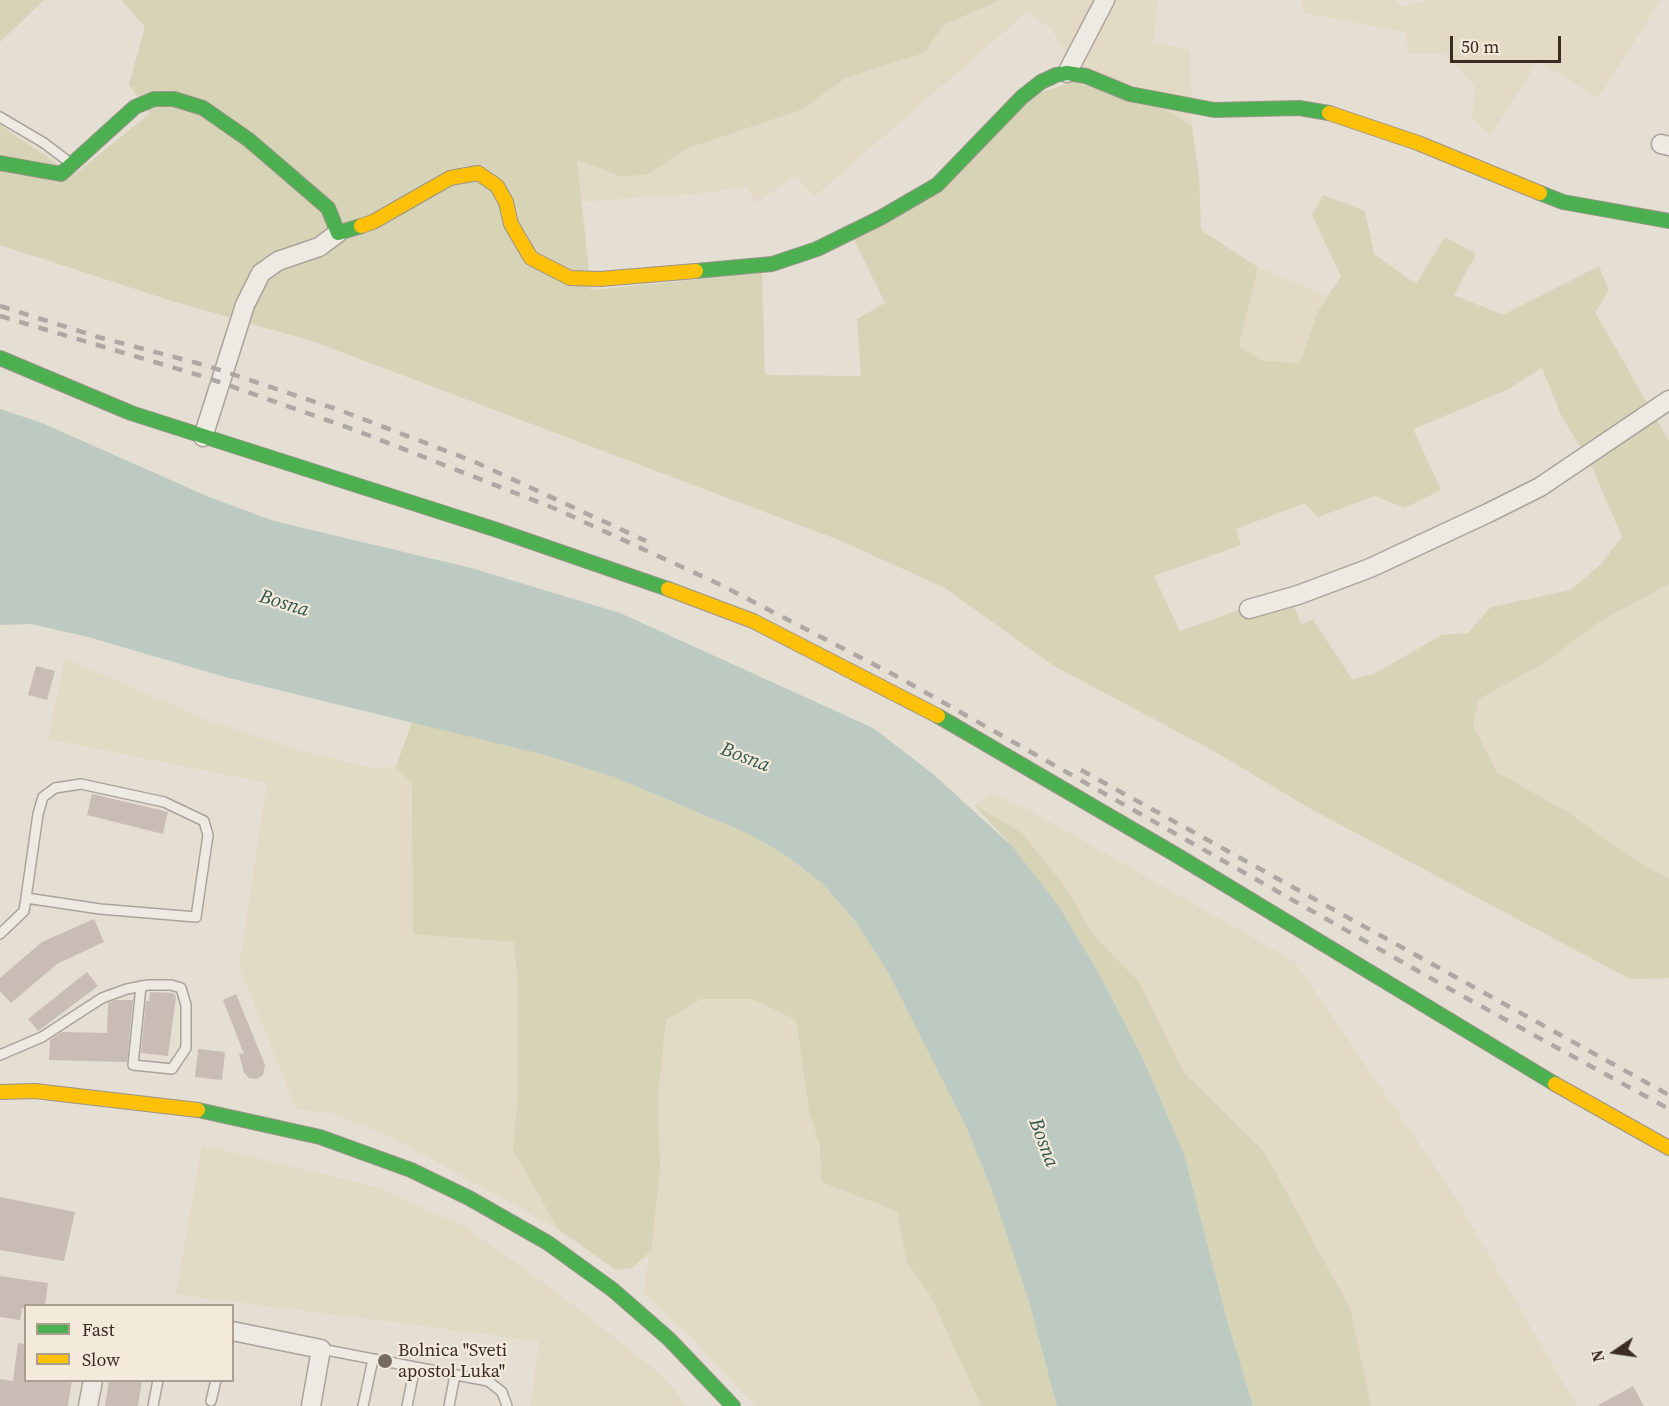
<!DOCTYPE html>
<html>
<head>
<meta charset="utf-8">
<style>
	body { margin:0 }
	#map { position:relative; width:1669px; height:1406px; overflow:hidden; background:#e4ded3; font-family:"Source Serif 4",serif }
	canvas { display:block }
	.legend { position:absolute; left:24px; top:1304px; width:210px; height:78px; box-sizing:border-box; background:#f4eadb; border:2px solid #aa9e91; margin:0; padding:8px 10px; list-style:none; font-size:18px; color:#3a2b23 }
	.legend li { display:flex; align-items:center; gap:12px; height:30px }
	.legend b { width:30px; border:2px solid #aa9e91 }
	.north { position:absolute; left:1585px; top:1322px; width:60px; height:60px; -webkit-text-stroke:4px #f4eadb; paint-order:stroke; rotate:257deg; font-size:16px; font-weight:700; line-height:24px; text-align:center; color:#3a2b23 }
	.north::after { content:''; display:block; margin:auto; width:21px; height:27px; background:#3a2b23; clip-path:polygon(50% 0,100% 100%,50% 72%,0 100%) }
	.scale { position:absolute; left:1450px; top:36px; width:111px; height:27px; box-sizing:border-box; border:3px solid #3a2b23; border-top:0; padding-left:8px; font-size:18px; line-height:21px; white-space:nowrap; color:#3a2b23; -webkit-text-stroke:4px #f4eadb; paint-order:stroke }
</style>
</head>
<body>
<div id="map">
<canvas width="1669" height="1406"></canvas>
<ul class="legend">
<li><b style="height:8px;background:#4caf50"></b>Fast</li>
<li><b style="height:8px;background:#ffc107"></b>Slow</li>
</ul>
<div class="north">N</div>
<div class="scale">50 m</div>
</div>
<script>
const ctx = document.querySelector('canvas').getContext('2d');
ctx.lineJoin = 'round';
function fillPath(path, color) {
  ctx.fillStyle = color;
  ctx.fill(path, 'evenodd');
}
function toPath(rows) {
  const path = new Path2D();
  for (const r of rows) {
    path.moveTo(r[0], r[1]);
    for (let i = 2; i < r.length; i += 2) path.lineTo(r[i], r[i + 1]);
  }
  return path;
}
function trace(path, color, width, dash) {
  ctx.strokeStyle = color;
  ctx.lineWidth = width;
  ctx.lineCap = dash ? 'butt' : 'round';
  ctx.setLineDash(dash || []);
  ctx.stroke(path);
}
function write(font, color, halo, rows, align = 'center') {
  ctx.font = font + ' "Source Serif 4",serif';
  ctx.lineWidth = 4.5;
  ctx.setLineDash([]);
  ctx.textBaseline = 'middle';
  ctx.strokeStyle = halo;
  ctx.fillStyle = color;
  for (const [text, x, y, turn = 0] of rows) {
    ctx.save();
    ctx.translate(x, y);
    ctx.rotate((+turn || 0) * Math.PI / 180);
    ctx.textAlign = isNaN(turn) ? turn : align;
    if (halo) ctx.strokeText(text, 0, 0);
    ctx.fillText(text, 0, 0);
    ctx.restore();
  }
}
fillPath(toPath([
	[1000,0,1158,0,1154,42,1190,50,1192,126,1163,108,1072,82,1066,52,1051,29,1027,12,814,197,796,175,757,203,745,186,715,192,580,202,576,160,620,176,646,175,688,148,801,110,846,78,924,53,946,24],
	[1302,0,1396,0,1401,7,1428,0,1661,0,1598,98,1538,61,1491,135,1472,119,1475,86,1444,54,1409,54,1405,32,1304,13],
	[1258,267,1327,296,1318,311,1300,365,1260,360,1239,347],
	[1669,584,1669,879,1626,854,1569,813,1497,772,1473,725,1479,699,1546,662,1599,622],
	[65,658,209,721,305,752,372,768,396,767,412,783,414,852,514,941,518,991,518,1089,513,1150,558,1229,393,1138,332,1113,296,1109,239,967,267,783,48,739],
	[994,794,1030,810,1295,962,1454,1195,1577,1406,1371,1406,1350,1308,1264,1151,1184,1073,1139,982,1092,933,1067,889,1021,832,974,805],
	[701,999,752,999,796,1020,809,1111,820,1146,821,1182,897,1211,907,1262,931,1297,981,1406,755,1406,692,1338,644,1292,660,1169,658,1099,666,1019],
	[202,1145,376,1187,465,1227,554,1290,663,1376,687,1406,530,1406,539,1341,176,1294]
]), '#e3dac5');
fillPath(toPath([
	[0,0,44,0,0,42],
	[121,0,1000,0,944,25,924,53,846,78,801,110,688,148,646,175,620,176,577,160,591,290,762,273,765,375,861,376,857,319,885,303,854,240,1040,93,1072,82,1163,108,1192,126,1199,176,1201,230,1258,267,1239,346,1260,360,1300,364,1318,311,1341,276,1312,215,1323,195,1365,211,1374,254,1416,284,1445,237,1476,254,1454,295,1503,315,1599,266,1609,291,1595,312,1669,441,1669,584,1599,622,1546,662,1479,699,1473,725,1497,772,1569,813,1626,854,1669,879,1669,978,1630,979,1311,809,1212,750,1054,666,945,588,839,540,312,341,169,300,0,245,0,125,74,175,149,114,129,84,145,27],
	[1542,368,1561,415,1591,465,1622,537,1601,564,1571,590,1491,607,1468,633,1442,635,1374,674,1352,679,1313,620,1301,624,1289,592,1180,631,1154,576,1241,545,1236,529,1305,503,1318,517,1375,496,1405,508,1441,490,1413,429,1507,390],
	[412,722,545,755,614,777,751,835,788,857,823,884,855,921,888,972,967,1129,994,1196,1029,1302,1057,1406,981,1406,931,1297,907,1262,897,1211,821,1182,820,1146,809,1111,796,1020,752,999,701,999,666,1020,658,1099,660,1169,651,1251,632,1268,616,1270,558,1229,513,1150,518,1089,518,991,514,942,413,934,412,783,396,767],
	[974,805,1021,832,1067,889,1092,933,1139,982,1184,1073,1264,1151,1350,1308,1371,1406,1253,1406,1226,1316,1184,1154,1143,1059,1101,977,1060,908,1013,847]
]), '#d6d3b6');
fillPath(toPath([
	[0,409,42,423,209,497,274,521,471,568,620,613,873,728,933,774,1013,847,1060,908,1101,977,1143,1059,1184,1154,1226,1316,1253,1406,1057,1406,1029,1302,994,1196,967,1129,888,972,855,921,823,884,788,857,751,835,697,812,614,777,545,755,225,677,88,637,31,624,0,625]
]), '#bccac1');
fillPath(toPath([
	[36,666,55,671,47,700,28,695],
	[92,794,168,812,163,834,87,815],
	[94,919,104,942,57,964,11,1003,0,991,0,978,42,942],
	[87,972,98,986,38,1031,28,1019],
	[150,992,173,993,176,996,168,1056,141,1053,146,1001,149,1001],
	[236,994,265,1065,263,1075,257,1079,249,1078,244,1073,239,1053,244,1054,223,1000],
	[116,1000,133,1000,127,1062,49,1060,50,1040,62,1032,107,1033,108,1003],
	[198,1049,225,1052,222,1080,195,1077],
	[0,1197,75,1212,64,1261,0,1250],
	[0,1276,48,1283,45,1305,26,1305,26,1309,22,1308,20,1320,0,1317],
	[18,1343,26,1344,26,1380,72,1380,68,1406,0,1406,0,1379,13,1381],
	[109,1380,142,1380,138,1406,105,1406],
	[1633,1386,1644,1406,1597,1406]
]), '#c8bcb4');
const lane = toPath([
	[0,117,44,143,69,162],
	[0,934,24,911,26,898,100,909,196,917,208,835,204,821,164,802,81,784,55,788,43,797,38,814,26,898],
	[0,1055,42,1037,102,998,127,989,148,985,171,985,181,988,186,1005,186,1048,172,1069,133,1065,141,986],
	[321,1349,488,1381,502,1392,507,1406],
	[211,1401,216,1380],
	[153,1406,158,1380],
	[363,1406,373,1359],
	[407,1406,415,1367],
	[449,1406,455,1375]
]);
const street = toPath([
	[1067,73,1105,0],
	[1661,144,1669,146],
	[203,437,245,305,261,273,278,261,319,247,338,233],
	[1249,609,1298,595,1370,568,1488,513,1540,487,1669,400],
	[232,1331,321,1349,311,1406],
	[88,1406,93,1380]
]);
const fast = toPath([
	[0,163,61,174,135,107,154,99,174,99,203,108,249,140,328,208,338,233,361,226],
	[1540,193,1563,202,1669,221],
	[696,271,772,264,817,249,880,218,937,185,1022,97,1041,82,1056,75,1067,73,1086,76,1130,94,1214,110,1299,108,1329,113],
	[0,358,131,413,494,529,668,589],
	[938,716,1178,856,1555,1084],
	[198,1110,320,1137,411,1170,469,1198,548,1243,613,1290,669,1339,733,1406]
]);
const slow = toPath([
	[1329,113,1418,143,1540,193],
	[361,226,373,222,450,178,478,173,497,186,506,202,511,224,531,258,570,278,600,279,696,271],
	[668,589,753,621,938,716],
	[1555,1084,1669,1148],
	[0,1092,35,1091,198,1110]
]);
trace(lane, '#aba39b', 12);
trace(street, '#aba39b', 21);
trace(fast, '#9a938b', 16);
trace(slow, '#9a938b', 16);
trace(lane, '#ede9e3', 9);
trace(street, '#ede9e3', 18);
trace(fast, '#4caf50', 14);
trace(slow, '#ffc107', 14);
trace(toPath([
	[0,306,98,337,208,366,342,411,475,462,646,541],
	[0,316,205,377,355,430,556,509,721,585,900,678,1457,993,1669,1109],
	[1081,770,1669,1095]
]), '#ada8a3', 4.5, [10, 10]);
for (const [x, y, r, color] of [
	[385,1361,8,"#766a61"]
]) {
  const dot = new Path2D();
  dot.arc(x, y, r, 0, 2 * Math.PI);
  ctx.fillStyle = color;
  ctx.fill(dot);
  trace(dot, '#f4eadb', 2);
}
write('18px', '#3a2b23', '#f4eadb', [
	["Bolnica \"Sveti",398,1351],
	["apostol Luka\"",398,1372]
], 'left');
write('italic 20px', '#335952', '#f4eadb', [
	["Bosna",284,604,17],
	["Bosna",745,758,21],
	["Bosna",1043,1143,69]
]);
</script>
</body>
</html>
